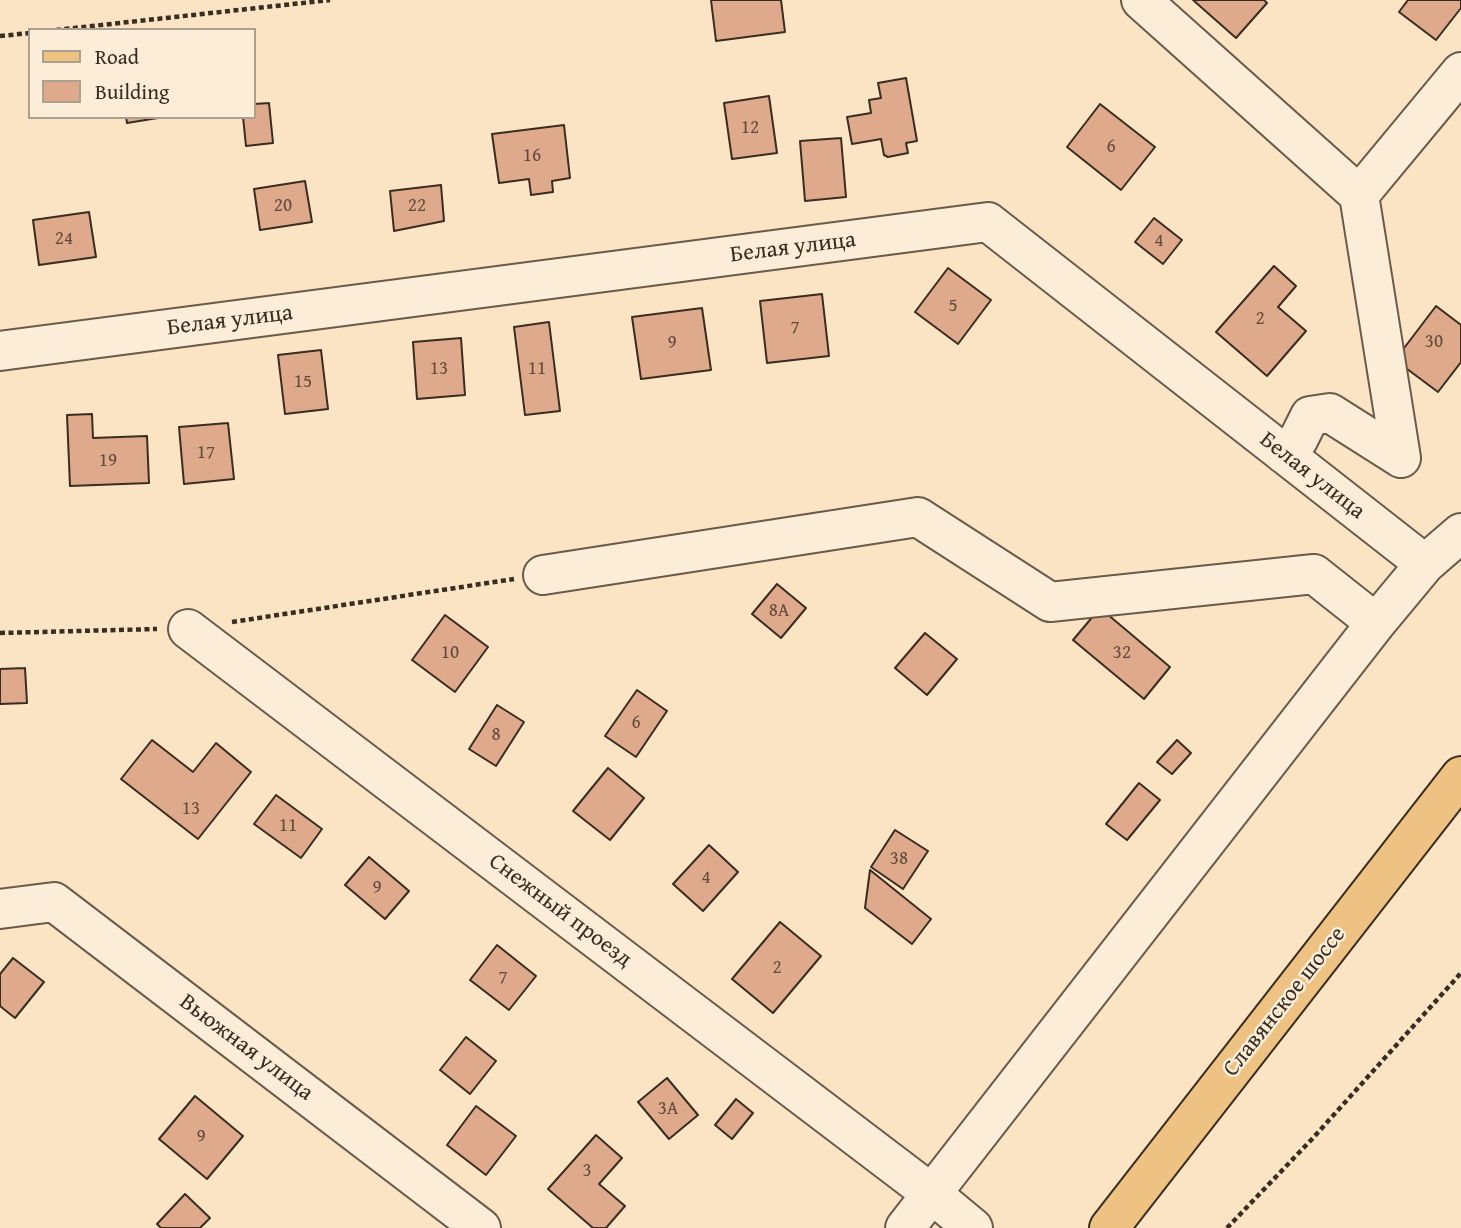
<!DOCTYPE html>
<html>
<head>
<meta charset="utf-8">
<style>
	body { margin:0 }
	#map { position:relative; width:1461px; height:1228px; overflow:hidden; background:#fae4c4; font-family:"Gentium Book Plus",serif }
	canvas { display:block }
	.legend { position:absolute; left:28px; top:28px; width:228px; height:91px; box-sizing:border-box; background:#fcedd9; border:2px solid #aea08f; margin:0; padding:9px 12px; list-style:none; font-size:21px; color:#392c20 }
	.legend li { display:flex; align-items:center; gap:14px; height:35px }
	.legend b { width:35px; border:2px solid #aea08f }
</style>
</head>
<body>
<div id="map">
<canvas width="1461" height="1228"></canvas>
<ul class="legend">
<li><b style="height:9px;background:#edc282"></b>Road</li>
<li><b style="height:19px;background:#dfa98b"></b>Building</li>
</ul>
</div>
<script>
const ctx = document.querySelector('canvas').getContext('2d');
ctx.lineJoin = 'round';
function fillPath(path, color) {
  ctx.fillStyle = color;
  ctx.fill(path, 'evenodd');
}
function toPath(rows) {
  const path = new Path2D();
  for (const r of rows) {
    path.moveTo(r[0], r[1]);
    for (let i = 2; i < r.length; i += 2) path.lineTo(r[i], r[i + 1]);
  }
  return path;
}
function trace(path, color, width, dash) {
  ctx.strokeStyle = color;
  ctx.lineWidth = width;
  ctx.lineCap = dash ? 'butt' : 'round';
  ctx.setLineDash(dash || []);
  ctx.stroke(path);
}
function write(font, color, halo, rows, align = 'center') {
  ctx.font = font + ' "Gentium Book Plus",serif';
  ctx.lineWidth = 5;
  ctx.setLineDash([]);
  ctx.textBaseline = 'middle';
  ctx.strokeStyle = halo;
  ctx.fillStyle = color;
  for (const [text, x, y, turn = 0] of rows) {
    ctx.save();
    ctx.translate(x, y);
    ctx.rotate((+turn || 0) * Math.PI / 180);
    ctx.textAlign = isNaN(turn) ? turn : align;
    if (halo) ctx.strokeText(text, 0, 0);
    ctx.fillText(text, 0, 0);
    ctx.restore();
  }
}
const building = toPath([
	[711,0,781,0,785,32,716,41,711,0],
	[1193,0,1264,0,1267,3,1236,38,1193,0],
	[1408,0,1461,0,1461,8,1436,40,1399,12,1408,0],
	[906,78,917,141,906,143,908,153,888,157,884,155,881,139,852,144,847,117,871,113,869,100,881,98,878,83,906,78],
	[769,96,777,153,732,159,724,103,769,96],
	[269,103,273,143,246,146,243,117,254,117,254,104,269,103],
	[1100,104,1155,147,1121,190,1067,147,1100,104],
	[126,117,158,117,158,118,127,123,126,117],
	[564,125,570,178,552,181,553,192,531,195,529,179,499,183,492,134,564,125],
	[841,138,846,197,805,201,800,141,841,138],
	[305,181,312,222,260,230,254,189,305,181],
	[441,185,444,221,394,231,390,191,441,185],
	[89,212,96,257,39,265,33,220,89,212],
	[1154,218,1182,240,1163,264,1135,242,1154,218],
	[1274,266,1296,286,1278,307,1306,331,1267,376,1216,332,1274,266],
	[948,268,991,300,958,344,915,312,948,268],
	[822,294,829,356,767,363,760,301,822,294],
	[1436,306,1461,325,1461,362,1438,392,1395,360,1436,306],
	[702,308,711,370,641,379,632,317,702,308],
	[549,322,560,411,525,415,514,327,549,322],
	[461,338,465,395,417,399,413,342,461,338],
	[321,350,328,409,285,414,278,355,321,350],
	[92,414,93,438,147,436,149,483,70,486,67,415,92,414],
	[228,423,234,479,184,484,179,427,228,423],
	[777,584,806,608,781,638,752,614,777,584],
	[1100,608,1170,667,1144,699,1073,640,1100,608],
	[445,615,488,647,455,692,412,660,445,615],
	[925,633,957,659,927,695,895,668,925,633],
	[25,668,27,703,0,704,0,669,25,668],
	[637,690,667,711,636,757,605,736,637,690],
	[497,705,524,722,496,766,469,749,497,705],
	[152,740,193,772,216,743,251,772,198,839,121,779,152,740],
	[1177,740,1191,753,1172,774,1157,762,1177,740],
	[608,768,644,798,610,840,573,811,608,768],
	[1139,783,1160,800,1127,840,1106,824,1139,783],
	[276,795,322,829,301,858,254,824,276,795],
	[895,830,928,851,903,889,871,867,895,830],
	[709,845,738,872,703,911,673,884,709,845],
	[369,857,409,891,385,919,345,885,369,857],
	[870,870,931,919,912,944,865,908,870,870],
	[780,922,821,956,773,1013,732,979,780,922],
	[497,945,536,976,509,1010,470,980,497,945],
	[13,958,44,982,15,1018,0,1006,0,974,13,958],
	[466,1037,496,1061,470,1094,440,1070,466,1037],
	[667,1078,698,1115,669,1139,638,1102,667,1078],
	[195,1096,243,1136,207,1179,159,1139,195,1096],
	[736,1099,753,1113,732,1139,715,1125,736,1099],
	[476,1106,516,1136,486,1175,447,1145,476,1106],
	[596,1135,622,1158,599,1184,625,1206,606,1228,593,1228,548,1189,596,1135],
	[185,1194,210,1218,200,1228,161,1228,157,1224,185,1194]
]);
fillPath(building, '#dfa98b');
trace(building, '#392c20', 2);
const minor = toPath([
	[1141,0,1359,195],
	[0,351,988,222,1425,564,1461,533],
	[1284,454,1298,440,1310,416,1330,413,1401,458],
	[1401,458,1359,195,1461,72],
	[543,575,918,517,1050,602,1314,574,1376,623],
	[188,629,932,1194,973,1228],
	[0,909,54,902,481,1228],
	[905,1228,1376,623,1425,564]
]);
const major = toPath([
	[1109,1228,1461,776]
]);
trace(minor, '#695a49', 42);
trace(major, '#392c20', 42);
trace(toPath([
	[56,30,330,0],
	[0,36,30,33],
	[232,622,514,579],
	[0,633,157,629],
	[1227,1228,1313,1138,1461,973]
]), '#392c20', 4.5, [5, 3.5]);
trace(minor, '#fcedd9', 38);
trace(major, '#edc282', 38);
write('19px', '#624b3b', null, [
	["12",750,128],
	["6",1111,147],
	["16",532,156],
	["20",283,206],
	["22",417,206],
	["24",64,239],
	["4",1159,241],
	["5",953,306],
	["2",1260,319],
	["7",795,328],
	["30",1434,342],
	["9",672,343],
	["13",439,369],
	["11",537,369],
	["15",303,382],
	["17",206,453],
	["19",108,461],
	["8А",779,611],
	["10",450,653],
	["32",1122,653],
	["6",636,723],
	["8",496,735],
	["13",191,809],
	["11",288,826],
	["38",899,859],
	["4",706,878],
	["9",377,888],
	["2",777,968],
	["7",503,978],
	["3А",668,1109],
	["9",201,1137],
	["3",587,1171]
]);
write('23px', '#392c20', '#fcedd9', [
	["Белая улица",793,248,-7],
	["Белая улица",230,321,-7],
	["Белая улица",1312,476,38],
	["Снежный проезд",560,911,37],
	["Славянское шоссе",1285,1002,-52],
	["Вьюжная улица",246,1048,37]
]);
</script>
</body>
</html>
